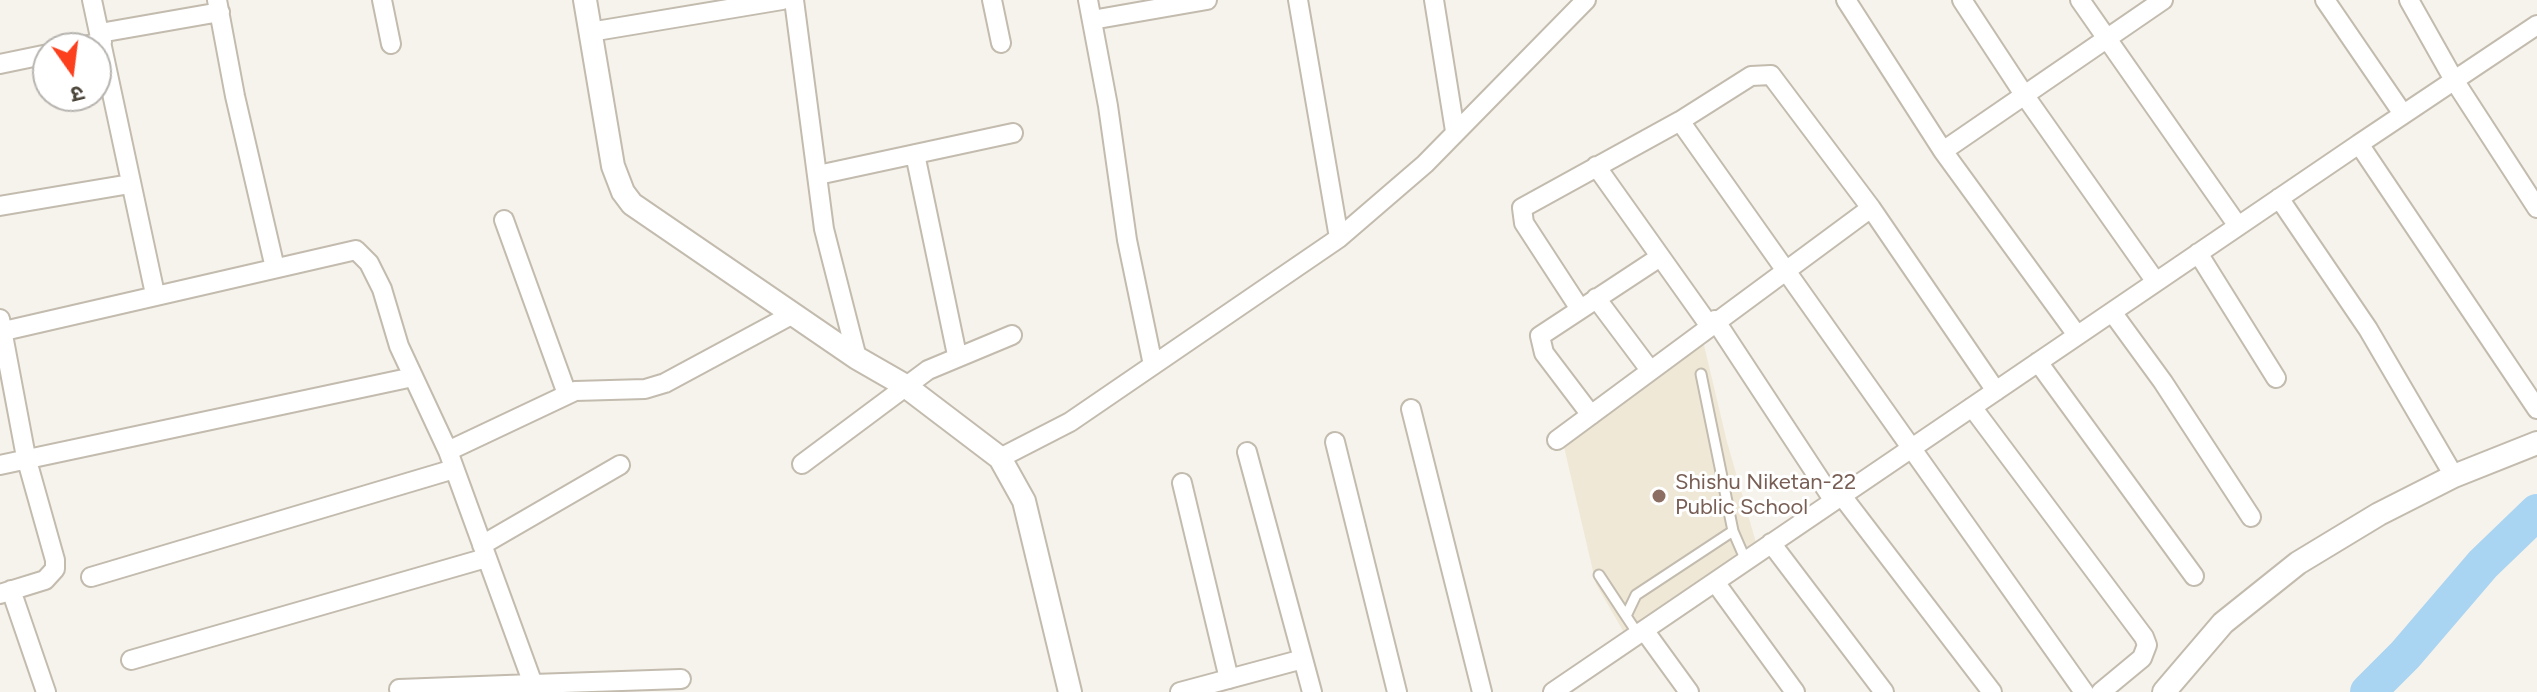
<!DOCTYPE html>
<html>
<head>
<meta charset="utf-8">
<style>
	body { margin:0 }
	#map { position:relative; width:2537px; height:692px; overflow:hidden; background:#f6f3ec; font-family:Figtree,"Noto Sans Devanagari",sans-serif }
	canvas { display:block }
	.north { position:absolute; left:32px; top:32px; width:80px; height:80px; box-sizing:border-box; background:#fff; border:2px solid #b7b4b0; border-radius:50%; rotate:166deg; font-size:22px; font-weight:700; line-height:32px; text-align:center; color:#4b4439 }
	.north::after { content:''; display:block; margin:auto; width:28px; height:36px; background:#fc3f1d; clip-path:polygon(50% 0,100% 100%,50% 72%,0 100%) }
</style>
</head>
<body>
<div id="map">
<canvas width="2537" height="692"></canvas>
<div class="north">उ</div>
</div>
<script>
const ctx = document.querySelector('canvas').getContext('2d');
ctx.lineJoin = 'round';
function fillPath(path, color) {
  ctx.fillStyle = color;
  ctx.fill(path, 'evenodd');
}
function toPath(rows) {
  const path = new Path2D();
  for (const r of rows) {
    path.moveTo(r[0], r[1]);
    for (let i = 2; i < r.length; i += 2) path.lineTo(r[i], r[i + 1]);
  }
  return path;
}
function trace(path, color, width, dash) {
  ctx.strokeStyle = color;
  ctx.lineWidth = width;
  ctx.lineCap = dash ? 'butt' : 'round';
  ctx.setLineDash(dash || []);
  ctx.stroke(path);
}
function write(font, color, halo, rows, align = 'center') {
  ctx.font = font + ' Figtree,sans-serif';
  ctx.lineWidth = 6;
  ctx.setLineDash([]);
  ctx.textBaseline = 'middle';
  ctx.strokeStyle = halo;
  ctx.fillStyle = color;
  for (const [text, x, y, turn = 0] of rows) {
    ctx.save();
    ctx.translate(x, y);
    ctx.rotate((+turn || 0) * Math.PI / 180);
    ctx.textAlign = isNaN(turn) ? turn : align;
    if (halo) ctx.strokeText(text, 0, 0);
    ctx.fillText(text, 0, 0);
    ctx.restore();
  }
}
fillPath(toPath([
	[1703,341,1727,442,1757,546,1626,636,1596,584,1564,447]
]), '#efe8d6');
trace(toPath([
	[2368,692,2405,655,2483,564,2537,512]
]), '#a9d4f2', 36);
const service = toPath([
	[1701,374,1733,531],
	[1599,575,1626,616],
	[1638,634,1626,616,1636,595,1733,531,1746,561]
]);
const minor = toPath([
	[92,0,155,294],
	[217,0,235,96,275,268],
	[382,0,391,44],
	[794,0,824,229,857,358],
	[992,0,1001,43],
	[1088,0,1108,106,1127,240,1153,365],
	[1298,0,1339,238],
	[1434,0,1455,131],
	[1846,0,1943,151,2077,335],
	[1962,0,2025,96,2156,282],
	[2080,0,2238,226],
	[2325,0,2403,114],
	[2409,0,2454,80,2537,208],
	[1092,20,1207,0],
	[2537,25,2359,144,2537,409],
	[590,32,782,0],
	[100,33,220,12],
	[75,48,102,42],
	[0,64,48,54],
	[1680,121,2084,692],
	[1943,151,2163,0],
	[915,154,957,355],
	[1596,166,1709,325],
	[818,175,1013,133],
	[2279,198,2368,329,2454,476],
	[0,206,130,184],
	[504,220,567,394],
	[2198,253,2276,378],
	[1596,298,1650,370],
	[1580,309,1524,223,1522,208,1680,121,1751,76,1771,75,1871,208,1996,391],
	[2112,312,2163,382,2251,517],
	[0,319,26,457,55,560,55,569,45,580,0,594],
	[1715,320,1834,501],
	[4,331,356,250,369,263,382,289,399,346,448,451,533,684,681,679],
	[2038,362,2194,576],
	[1972,407,2144,637,2147,645,2142,658,2101,692],
	[1411,409,1482,692],
	[1591,415,1544,353,1540,336,1660,257],
	[1557,440,1871,208],
	[1335,442,1397,692],
	[448,451,575,391,645,389,665,383,793,314],
	[1247,452,1312,692],
	[1000,458,1070,422,1339,238,1425,164,1586,0],
	[802,464,928,370,1012,335],
	[0,465,413,377],
	[1182,483,1229,679],
	[1842,496,1992,692],
	[1771,543,1884,692],
	[482,545,620,465],
	[91,577,454,469],
	[1715,582,1795,692],
	[11,590,46,692],
	[1644,630,1689,692],
	[131,660,486,558],
	[399,689,533,684],
	[1180,692,1303,659],
	[1553,692,2359,144]
]);
const tertiary = toPath([
	[585,0,613,166,623,192,632,204,857,358,904,385,1000,458,1024,501,1070,692],
	[2164,692,2223,623,2298,563,2379,514,2454,476,2537,443]
]);
trace(service, '#c2bbae', 13);
trace(minor, '#c2bbae', 22);
trace(tertiary, '#c2bbae', 26);
trace(service, '#fff', 9);
trace(minor, '#fff', 18);
trace(tertiary, '#fff', 22);
for (const [x, y, r, color] of [
	[1659,496,8,"#8d6e63"]
]) {
  const dot = new Path2D();
  dot.arc(x, y, r, 0, 2 * Math.PI);
  ctx.fillStyle = color;
  ctx.fill(dot);
  trace(dot, '#fff', 3);
}
write('22px', '#785e54', '#fff', [
	["Shishu Niketan-22",1675,483],
	["Public School",1675,508]
], 'left');
</script>
</body>
</html>
